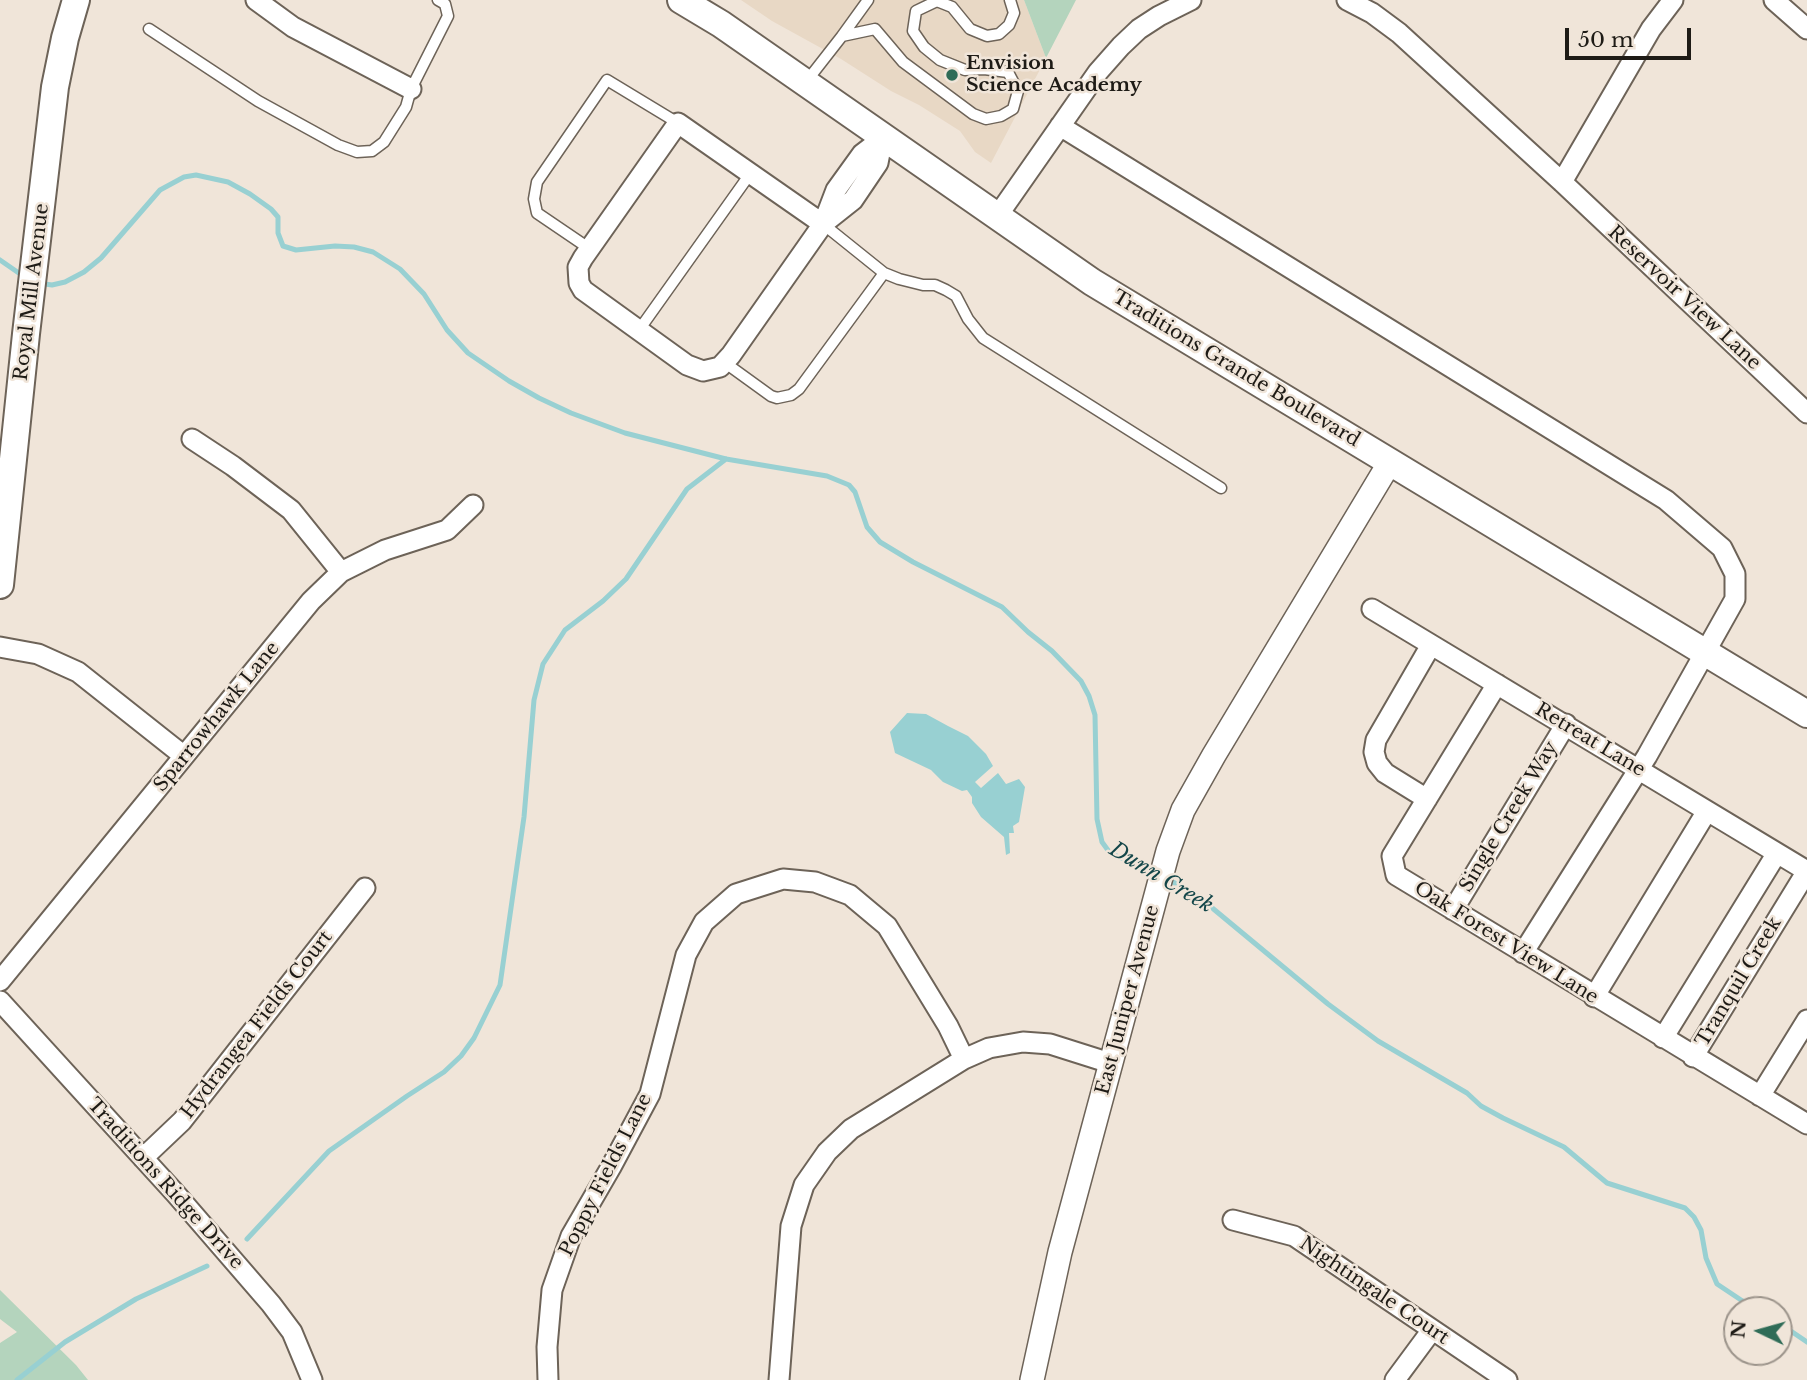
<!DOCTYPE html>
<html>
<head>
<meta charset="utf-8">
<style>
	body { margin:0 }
	#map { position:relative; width:1807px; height:1380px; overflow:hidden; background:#f0e5d9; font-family:"Libre Baskerville",serif }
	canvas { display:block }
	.north { position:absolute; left:1723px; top:1296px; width:70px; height:70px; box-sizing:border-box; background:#f0e5d9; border:2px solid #9c948b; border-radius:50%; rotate:275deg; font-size:19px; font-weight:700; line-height:28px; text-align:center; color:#1e1b16 }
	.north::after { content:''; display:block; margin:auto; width:24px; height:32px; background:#2f6c57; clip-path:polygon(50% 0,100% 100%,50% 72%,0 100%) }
	.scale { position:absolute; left:1565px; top:28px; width:126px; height:32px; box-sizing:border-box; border:4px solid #1e1b16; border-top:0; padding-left:9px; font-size:21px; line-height:24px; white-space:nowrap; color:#1e1b16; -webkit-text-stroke:5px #f0e5d9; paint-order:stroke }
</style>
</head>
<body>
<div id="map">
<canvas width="1807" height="1380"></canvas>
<div class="north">N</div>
<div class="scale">50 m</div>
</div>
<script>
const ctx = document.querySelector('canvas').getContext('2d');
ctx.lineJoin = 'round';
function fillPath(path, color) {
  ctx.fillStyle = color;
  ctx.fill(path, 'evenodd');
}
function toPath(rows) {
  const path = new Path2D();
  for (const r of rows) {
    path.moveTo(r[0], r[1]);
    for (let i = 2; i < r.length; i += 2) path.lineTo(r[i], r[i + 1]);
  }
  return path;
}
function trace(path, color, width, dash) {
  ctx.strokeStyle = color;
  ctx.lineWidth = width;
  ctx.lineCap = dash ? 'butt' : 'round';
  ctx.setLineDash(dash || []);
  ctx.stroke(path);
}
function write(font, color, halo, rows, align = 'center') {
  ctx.font = font + ' "Libre Baskerville",serif';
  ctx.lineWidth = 5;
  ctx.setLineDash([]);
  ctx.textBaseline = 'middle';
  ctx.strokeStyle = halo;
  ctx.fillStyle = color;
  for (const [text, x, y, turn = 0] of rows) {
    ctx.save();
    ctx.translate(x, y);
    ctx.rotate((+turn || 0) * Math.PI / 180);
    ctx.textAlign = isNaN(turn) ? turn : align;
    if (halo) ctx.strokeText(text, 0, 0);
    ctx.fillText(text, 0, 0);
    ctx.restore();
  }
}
fillPath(toPath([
	[741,0,1024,0,1046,58,991,163,975,152,960,131,919,105,891,91,841,59,772,21]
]), '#e8d8c5');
fillPath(toPath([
	[1024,0,1076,0,1046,58],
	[0,1290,76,1365,88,1380,0,1380,0,1343,17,1332,0,1319]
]), '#b4d4bd');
fillPath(toPath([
	[907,713,926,714,948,726,968,736,986,754,993,766,975,782,981,788,998,773,1006,784,1019,779,1025,787,1019,822,1013,826,1014,833,1009,833,1010,853,1006,855,1004,837,981,817,972,803,972,797,967,790,962,791,943,782,931,770,895,753,890,732]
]), '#98d0d2');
trace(toPath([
	[0,260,26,278],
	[38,283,52,285,65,282,84,272,101,258,160,190,184,177,196,175,228,182,250,194,271,209,278,217,278,233,283,246,296,250,335,246,354,247,373,252,400,269,424,294,447,330,468,353,509,381,539,398,571,413,625,433,726,459,827,476,849,485,855,492,867,527,880,542,913,562,1002,607,1028,632,1052,651,1081,681,1089,696,1095,715,1097,819,1102,842,1110,853,1157,874],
	[1166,878,1199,897,1328,1004,1378,1041,1467,1093,1481,1106,1503,1118,1564,1147,1607,1183,1685,1208,1694,1217,1701,1230,1706,1258,1717,1284,1756,1310],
	[247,1239,329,1151,407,1096,444,1072,461,1056,474,1038,500,985,524,817,534,700,543,664,565,630,603,601,626,579,687,489,726,459],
	[1779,1323,1807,1342],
	[17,1380,65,1342,136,1299,207,1266]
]), '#98d0d2', 5);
const service = toPath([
	[149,29,258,101,338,145,357,152,372,151,384,142,406,107,411,89,448,16,445,4,438,0],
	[842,36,868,0],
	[806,82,842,36,875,29,903,62,973,114,986,119,1001,116,1013,109,1018,91,1008,72,984,69,965,70,940,60,924,47,913,31,916,11,937,1,952,7,970,29,987,36,999,34,1009,25,1014,13,1010,0],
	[823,224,884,273,899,279,923,285,935,285,946,290,956,296,968,319,983,338,1221,488],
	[590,249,537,213,534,199,537,182,607,80,678,123],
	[639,330,750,174],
	[724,362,771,396,777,398,791,395,799,389,884,273]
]);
const minor = toPath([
	[256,0,293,27,411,89],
	[1347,0,1372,13,1399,33,1562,182,1807,413],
	[1774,0,1807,29],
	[1060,126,1666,500,1722,548,1735,574,1735,599,1647,756,1523,953],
	[1562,182,1651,29,1673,0],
	[996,218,1098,72,1121,46,1139,29,1159,16,1191,0],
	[824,223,853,200,878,163,883,138],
	[823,224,678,123,583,258,578,267,579,283,583,290,687,365,703,371,720,367,731,355,823,224,836,190,862,154,883,138],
	[192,439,233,466,291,510,341,572],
	[1372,609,1807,871],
	[0,647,38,654,78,672,184,756],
	[1497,684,1392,856,1396,875,1807,1124],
	[1427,799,1385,773,1377,763,1374,752,1376,740,1431,645],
	[1453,910,1566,724],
	[0,981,311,601,341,572,385,550,447,530,473,505],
	[1594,997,1707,811],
	[0,1001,175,1193,271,1304,292,1332,312,1380],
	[1663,1038,1777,853],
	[1693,1057,1807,871],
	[1760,1096,1807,1020],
	[143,1158,182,1121,365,888],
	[1233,1220,1294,1236,1507,1380],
	[548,1380,547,1347,552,1290,571,1236,611,1167,650,1094,686,955,704,922,736,894,783,879,815,882,850,895,887,926,948,1026,964,1059],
	[779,1380,791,1226,804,1185,827,1152,851,1129,964,1059,989,1048,1023,1042,1050,1044,1110,1063],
	[1395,1380,1432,1330]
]);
const tertiary = toPath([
	[1032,1380,1060,1252,1168,851,1183,810,1214,755,1390,462]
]);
const secondary = toPath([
	[681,0,721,24,1092,282,1807,714],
	[0,585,26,334,55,87,65,38,76,0]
]);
trace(service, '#6d6358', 13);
trace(minor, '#6d6358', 23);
trace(tertiary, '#6d6358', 26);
trace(secondary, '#6d6358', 30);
trace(service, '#fff', 10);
trace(minor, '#fff', 19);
trace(tertiary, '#fff', 23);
trace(secondary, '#fff', 26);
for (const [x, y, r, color] of [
	[952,75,7,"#2f6c57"]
]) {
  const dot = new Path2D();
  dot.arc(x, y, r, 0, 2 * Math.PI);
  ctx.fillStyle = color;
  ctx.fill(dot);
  trace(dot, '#f0e5d9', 2.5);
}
write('bold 19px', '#1e1b16', '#f0e5d9', [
	["Envision",966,64],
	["Science Academy",966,86]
], 'left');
write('19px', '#1e1b16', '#f0e5d9', [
	["Royal Mill Avenue",32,292,-83],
	["Reservoir View Lane",1684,298,43],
	["Traditions Grande Boulevard",1236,369,31],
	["Sparrowhawk Lane",217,717,-51],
	["Retreat Lane",1590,740,31],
	["Single Creek Way",1509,817,-59],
	["Oak Forest View Lane",1506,943,32],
	["Tranquil Creek",1739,982,-59],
	["East Juniper Avenue",1128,1000,-75],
	["Hydrangea Fields Court",257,1025,-52],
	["Poppy Fields Lane",606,1175,-63],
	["Traditions Ridge Drive",165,1184,48],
	["Nightingale Court",1374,1291,34]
]);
write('italic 21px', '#134649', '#f0e5d9', [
	["Dunn Creek",1161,878,31]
]);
</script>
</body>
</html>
